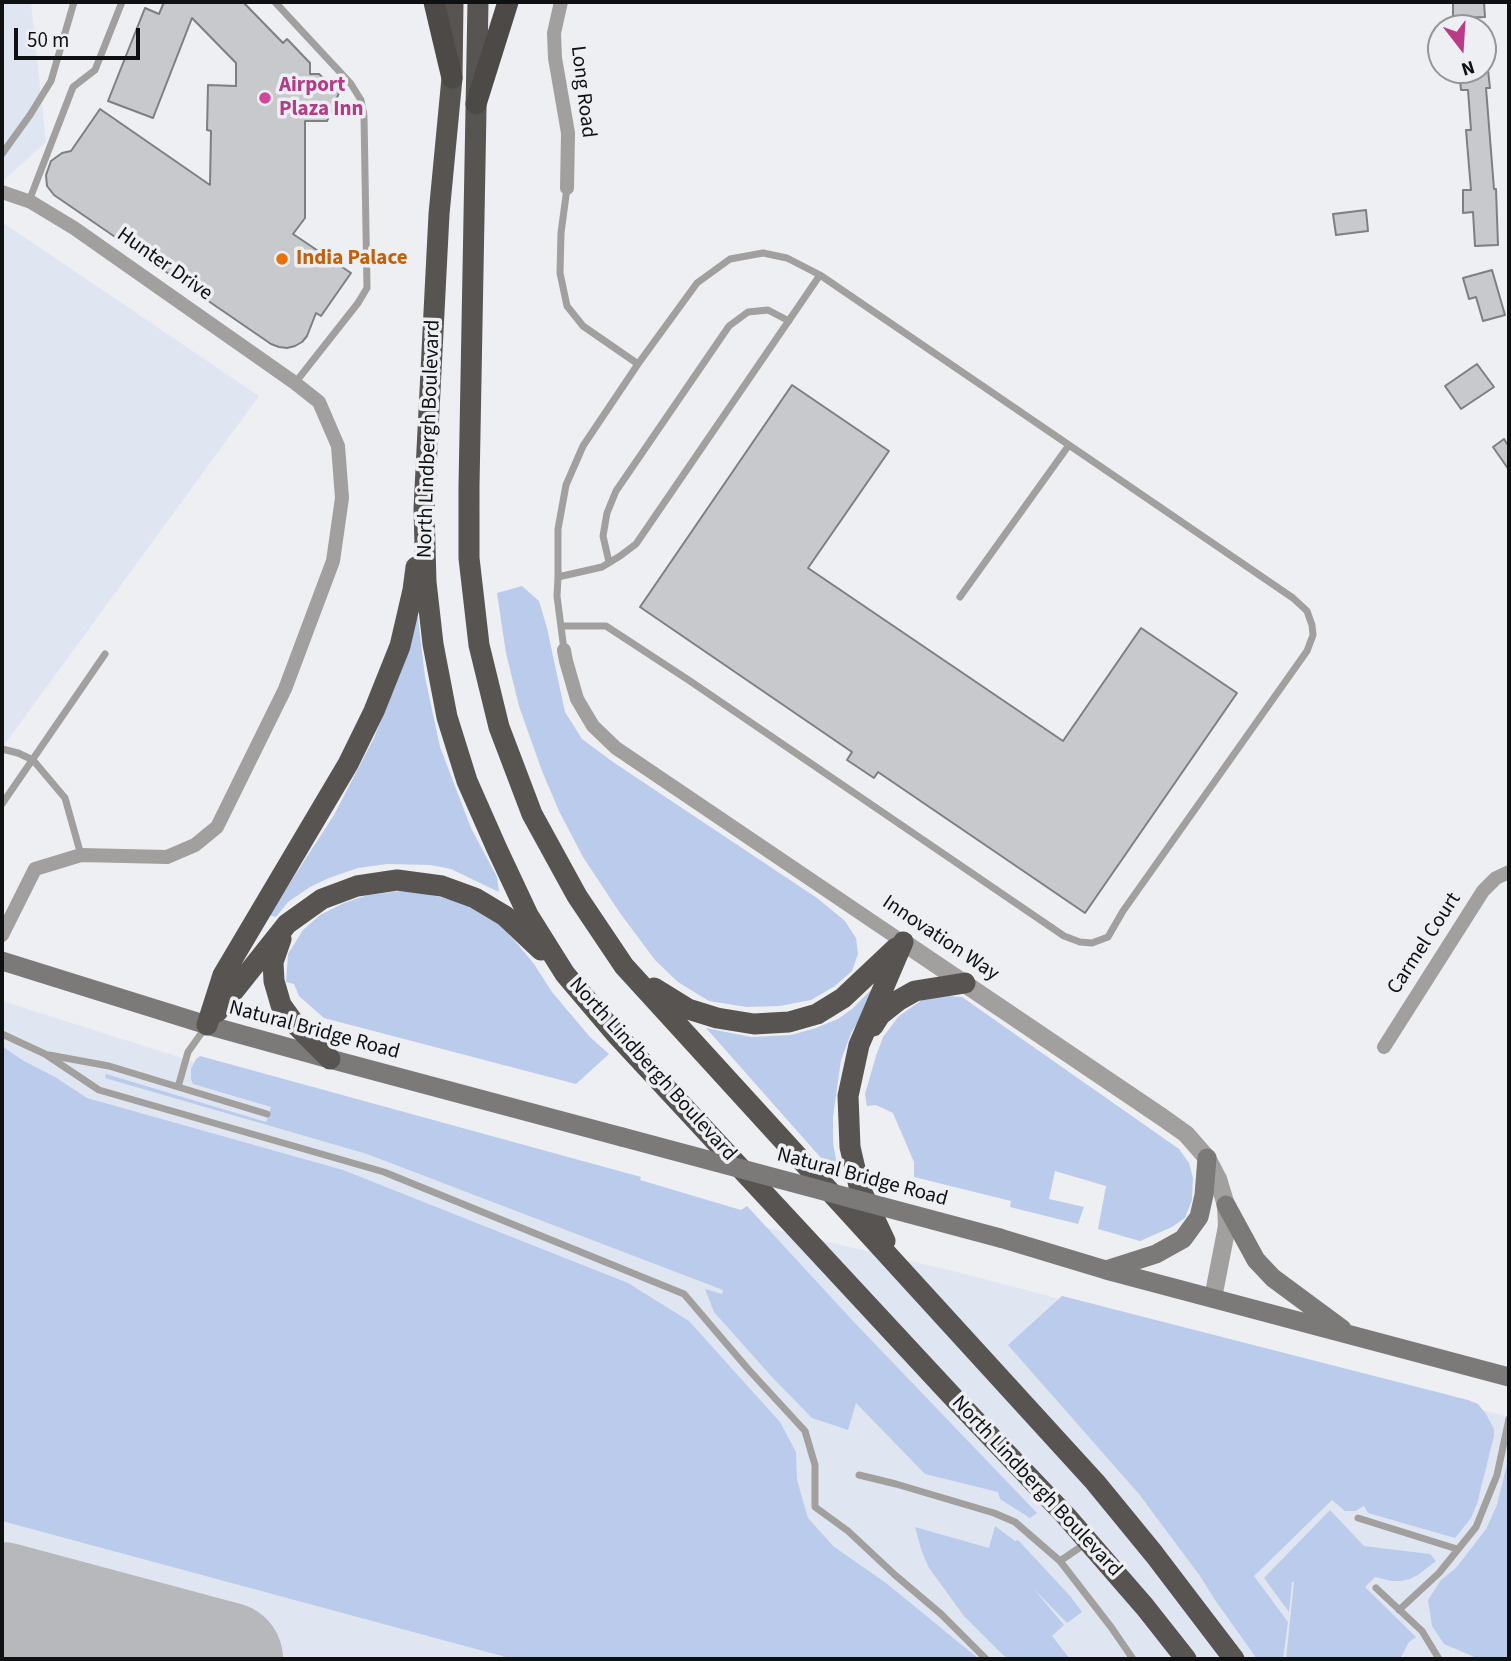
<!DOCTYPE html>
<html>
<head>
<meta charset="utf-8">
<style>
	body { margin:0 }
	#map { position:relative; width:1511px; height:1661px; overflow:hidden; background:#edeff3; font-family:"Source Sans 3",sans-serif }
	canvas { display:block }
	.frame { position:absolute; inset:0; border:4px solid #0f1011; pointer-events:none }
	.north { position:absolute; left:1427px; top:14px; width:70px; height:70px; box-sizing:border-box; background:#edeff3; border:2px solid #949699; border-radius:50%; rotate:163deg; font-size:19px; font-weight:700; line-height:28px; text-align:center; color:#0f1011 }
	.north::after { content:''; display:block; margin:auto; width:24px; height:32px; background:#bc3b86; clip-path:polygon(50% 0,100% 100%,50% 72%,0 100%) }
	.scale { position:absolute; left:14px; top:28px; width:126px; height:32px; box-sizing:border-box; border:4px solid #0f1011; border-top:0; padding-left:9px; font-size:21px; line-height:24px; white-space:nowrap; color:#0f1011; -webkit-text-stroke:5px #edeff3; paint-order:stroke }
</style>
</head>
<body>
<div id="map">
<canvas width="1511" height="1661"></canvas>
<div class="frame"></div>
<div class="north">N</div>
<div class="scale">50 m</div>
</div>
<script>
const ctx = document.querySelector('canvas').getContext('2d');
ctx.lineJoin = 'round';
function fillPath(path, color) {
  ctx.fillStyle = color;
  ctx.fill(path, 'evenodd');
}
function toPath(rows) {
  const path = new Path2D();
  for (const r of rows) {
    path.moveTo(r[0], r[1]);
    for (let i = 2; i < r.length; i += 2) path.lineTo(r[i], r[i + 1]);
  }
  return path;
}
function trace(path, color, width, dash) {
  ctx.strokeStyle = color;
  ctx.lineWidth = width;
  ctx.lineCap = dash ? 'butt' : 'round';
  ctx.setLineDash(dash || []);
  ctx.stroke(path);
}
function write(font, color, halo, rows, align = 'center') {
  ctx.font = font + ' "Source Sans 3",sans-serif';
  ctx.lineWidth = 7;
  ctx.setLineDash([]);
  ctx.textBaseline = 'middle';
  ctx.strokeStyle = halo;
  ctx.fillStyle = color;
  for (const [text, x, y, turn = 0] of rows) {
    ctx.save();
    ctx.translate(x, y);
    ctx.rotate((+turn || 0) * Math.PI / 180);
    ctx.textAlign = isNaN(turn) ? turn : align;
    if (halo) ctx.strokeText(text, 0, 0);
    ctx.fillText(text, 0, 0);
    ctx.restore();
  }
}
fillPath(toPath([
	[2,2,31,2,46,142,2,182],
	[2,222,259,396,2,748],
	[2,1001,236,1075,743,1222,961,1273,1509,1417,1509,1659,2,1659]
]), '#e0e6f1');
fillPath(toPath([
	[522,586,539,601,547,628,565,712,582,739,613,762,817,898,845,921,856,938,858,954,852,971,835,986,811,1000,779,1006,747,1007,709,1001,678,982,655,960,620,913,583,857,559,811,542,771,519,706,506,653,497,593],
	[418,618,425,677,440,747,471,828,497,877,499,892,451,869,430,865,387,864,358,868,329,878,310,887,288,902,276,917,269,915,334,815,374,738,391,695,413,619],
	[401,891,427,894,452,900,471,907,494,919,515,941,534,964,552,992,573,1017,590,1037,609,1054,576,1084,324,1018,299,996,294,984,286,982,288,954,303,930,320,915,344,903,368,895],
	[872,989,870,1005,852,1031,841,1060,833,1117,833,1143,837,1165,821,1158,706,1028,751,1037,791,1035,816,1028,838,1019,852,1009],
	[948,996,962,997,1179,1149,1189,1163,1193,1178,1192,1200,1185,1218,1172,1227,1140,1241,1098,1229,1106,1186,1055,1171,1049,1199,1084,1207,1078,1224,1010,1207,1011,1201,914,1177,914,1162,893,1113,876,1105,867,1106,865,1094,876,1056,883,1037,899,1016,922,1000],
	[2,1046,22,1060,55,1077,87,1098,343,1170,628,1283,689,1321,780,1422,796,1452,797,1480,808,1518,833,1546,886,1583,979,1659,513,1659,2,1521],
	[200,1056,641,1177,640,1180,741,1210,747,1206,852,1320,1037,1513,1030,1518,1000,1499,998,1492,925,1474,856,1403,848,1430,812,1418,771,1376,714,1312,705,1289,722,1294,723,1290,367,1154,105,1078,106,1074,266,1122,271,1107,193,1084,191,1079,191,1069,196,1059],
	[1062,1296,1468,1400,1478,1404,1486,1414,1494,1429,1494,1436,1477,1504,1471,1518,1455,1538,1368,1513,1364,1506,1355,1511,1345,1511,1332,1500,1254,1576,1288,1622,1283,1659,1257,1659,1215,1600,1200,1576,1139,1494,1008,1345],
	[1509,1456,1509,1659,1479,1659,1444,1644,1432,1626,1428,1600,1441,1580,1456,1568,1486,1529,1497,1505],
	[1330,1510,1364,1546,1430,1554,1436,1561,1418,1575,1410,1579,1401,1581,1391,1581,1375,1577,1365,1587,1416,1637,1409,1642,1400,1659,1286,1659,1294,1582,1292,1582,1289,1612,1264,1578],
	[995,1526,1015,1541,1018,1540,1071,1597,1082,1612,1067,1623,1033,1588,1064,1625,1052,1636,1070,1659,1010,1659,1004,1656,964,1616,929,1568,922,1552,915,1527,989,1548]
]), '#bacbeb');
trace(toPath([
	[2,1599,226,1659]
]), '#b6b8bb', 114);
const building = toPath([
	[164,2,243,2,283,43,287,39,310,63,310,74,319,74,339,93,327,121,305,121,305,218,293,234,351,273,321,316,316,313,307,336,302,342,295,346,287,348,279,347,271,344,54,195,47,186,46,175,51,161,62,153,71,151,100,109,210,185,211,131,207,130,208,85,236,86,236,63,192,18,153,118,108,101,145,8,159,14,164,2],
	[1453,2,1484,2,1485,17,1453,18,1453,2],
	[1459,70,1488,70,1490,88,1486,88,1494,189,1496,189,1498,245,1475,246,1473,212,1463,213,1463,190,1471,190,1466,130,1471,130,1468,90,1461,90,1459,70],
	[1366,210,1368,231,1336,235,1333,214,1366,210],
	[1492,270,1505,315,1483,321,1476,297,1469,299,1463,278,1492,270],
	[1477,364,1494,387,1461,409,1445,386,1477,364],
	[792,385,889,451,808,568,1063,741,1141,628,1237,693,1085,913,878,772,874,778,847,760,852,752,640,607,792,385],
	[1504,439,1509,447,1509,470,1493,447,1504,439]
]);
fillPath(building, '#c7c9cd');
trace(building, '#7d7f82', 2);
trace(toPath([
	[275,2,351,84,361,100,364,116,367,288,358,303,295,383],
	[2,154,30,115,51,81,74,2],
	[29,201,73,87,95,70,122,2],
	[609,562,603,536,607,513,616,491,729,326,748,312,768,310,789,321],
	[558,577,602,567,620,556,636,544,820,275],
	[960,597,1069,445],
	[561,626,606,626,690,681,1064,936,1080,942,1092,943,1108,937,1123,911,1307,651,1313,635,1312,625,1307,611,1293,598,820,275,787,258,763,253,730,259,697,283,638,364],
	[564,650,557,596,558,577,558,529,566,485,583,446,638,364,583,326,567,306,560,273,561,233,567,188],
	[2,749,18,753,33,760,65,798,81,855],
	[2,804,105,654],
	[2,1034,45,1054,99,1090,384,1172,684,1294,748,1369,805,1431,815,1465,815,1507,848,1531,895,1575,941,1614,986,1659],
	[49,1055,109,1066,267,1114],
	[178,1087,188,1052,205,1028],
	[859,1475,896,1484,994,1513,1015,1522,1060,1561,1085,1544],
	[1358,1518,1457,1549],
	[1060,1561,1111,1627,1133,1659],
	[1376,1588,1422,1631,1439,1659],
	[1399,1610,1439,1573,1476,1527,1497,1475,1509,1419]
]), '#a1a09e', 7);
trace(toPath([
	[561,2,554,33,555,58,568,133,567,188],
	[2,192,31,202,74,228,295,383,319,402,338,446,342,498,333,561,285,689,217,827,195,845,167,857,81,855,35,869,2,935],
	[564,650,566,661,577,699,593,726,616,748,903,942],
	[1384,1047,1483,891,1496,878,1509,872]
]), '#a1a09e', 14);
trace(toPath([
	[903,942,1162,1117,1186,1134,1207,1158,1218,1179,1226,1205,1227,1226,1213,1298]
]), '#a1a09e', 18);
trace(toPath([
	[2,961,207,1025,330,1059,622,1137],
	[1226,1205,1256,1260,1273,1278,1342,1329],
	[1000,1238,1106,1270,1509,1377],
	[1106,1270,1156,1254,1183,1239,1199,1217,1204,1195,1207,1158]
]), '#7c7a78', 19);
trace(toPath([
	[453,2,452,78,439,214,424,509,426,582,433,644,447,717,467,781,497,849,528,915,565,974,615,1033,952,1396,1066,1516,1145,1607,1186,1659],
	[478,2,469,486,469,558,479,645,499,727,532,814,577,896,624,966,1095,1482,1154,1554,1234,1659],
	[281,939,273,962,274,981,281,1005,294,1023,330,1059],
	[654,988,688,1009,717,1018,754,1024,789,1022,817,1014,843,998,896,948],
	[217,1012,287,924,322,899,357,886,397,880,442,886,475,898,505,916,541,950],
	[207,1025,223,975,348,764,374,711,400,646,413,590,416,567],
	[873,1026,880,1015,899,1000,915,991,965,983],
	[885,1241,859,1186,850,1147,848,1096,859,1045,903,942]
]), '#575452', 21);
trace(toPath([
	[434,2,452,78],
	[476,104,508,2]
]), '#4c4946', 21);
trace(toPath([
	[622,1137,1000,1238]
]), '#7c7a78', 19);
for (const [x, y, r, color] of [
	[265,98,7,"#d1479c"],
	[282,259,7,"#e8710a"]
]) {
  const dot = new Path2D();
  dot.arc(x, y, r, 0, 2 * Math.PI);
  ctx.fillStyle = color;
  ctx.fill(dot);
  trace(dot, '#edeff3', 2.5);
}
write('bold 21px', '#b23c85', '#edeff3', [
	["Airport",279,86],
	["Plaza Inn",279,110]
], 'left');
write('21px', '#0f1011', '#edeff3', [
	["Long Road",582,92,83],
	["Hunter Drive",164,265,35],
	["North Lindbergh Boulevard",430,439,-88],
	["Innovation Way",940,939,34],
	["Carmel Court",1425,944,-57],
	["Natural Bridge Road",314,1031,15],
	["North Lindbergh Boulevard",652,1070,48],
	["Natural Bridge Road",862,1178,15],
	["North Lindbergh Boulevard",1036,1487,47]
]);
write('bold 21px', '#c56008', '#edeff3', [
	["India Palace",296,259]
], 'left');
</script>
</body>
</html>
